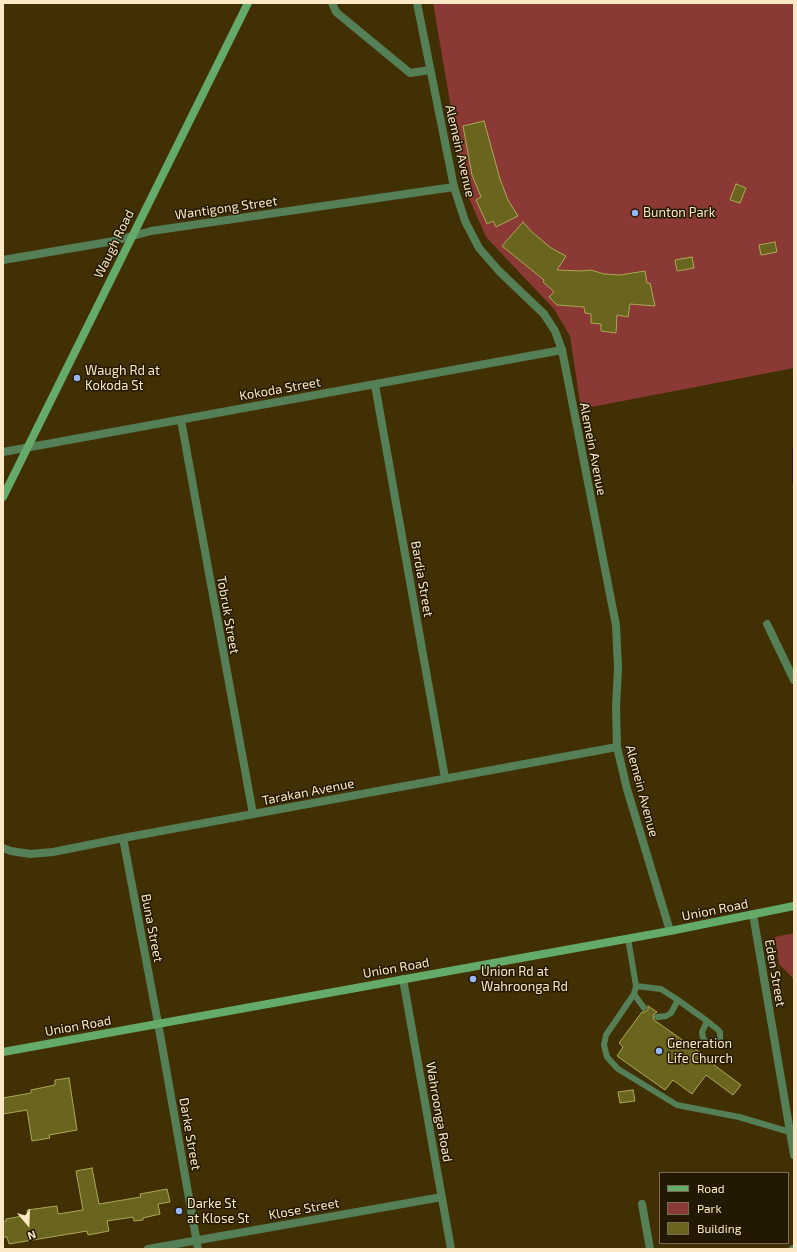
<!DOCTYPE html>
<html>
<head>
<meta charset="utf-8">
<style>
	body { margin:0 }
	#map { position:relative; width:797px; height:1252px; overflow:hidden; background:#413004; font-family:"Exo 2",sans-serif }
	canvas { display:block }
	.frame { position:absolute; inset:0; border:4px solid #fae9c4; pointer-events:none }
	.legend { position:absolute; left:659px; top:1172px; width:130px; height:72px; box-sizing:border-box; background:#231902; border:1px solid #796c50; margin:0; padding:5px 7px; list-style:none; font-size:12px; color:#fae9c4 }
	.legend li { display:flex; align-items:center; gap:8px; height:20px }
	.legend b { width:20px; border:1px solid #796c50 }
	.north { position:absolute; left:8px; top:1204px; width:40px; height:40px; -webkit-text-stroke:3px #231902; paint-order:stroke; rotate:161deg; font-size:11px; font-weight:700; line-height:16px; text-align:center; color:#fae9c4 }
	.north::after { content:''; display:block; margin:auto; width:14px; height:18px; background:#fae9c4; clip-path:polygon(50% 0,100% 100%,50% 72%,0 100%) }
</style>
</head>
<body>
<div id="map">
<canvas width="797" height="1252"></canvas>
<div class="frame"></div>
<ul class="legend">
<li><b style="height:5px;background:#64ab6a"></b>Road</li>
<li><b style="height:11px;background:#8b3934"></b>Park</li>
<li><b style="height:11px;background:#6a651e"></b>Building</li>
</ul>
<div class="north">N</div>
</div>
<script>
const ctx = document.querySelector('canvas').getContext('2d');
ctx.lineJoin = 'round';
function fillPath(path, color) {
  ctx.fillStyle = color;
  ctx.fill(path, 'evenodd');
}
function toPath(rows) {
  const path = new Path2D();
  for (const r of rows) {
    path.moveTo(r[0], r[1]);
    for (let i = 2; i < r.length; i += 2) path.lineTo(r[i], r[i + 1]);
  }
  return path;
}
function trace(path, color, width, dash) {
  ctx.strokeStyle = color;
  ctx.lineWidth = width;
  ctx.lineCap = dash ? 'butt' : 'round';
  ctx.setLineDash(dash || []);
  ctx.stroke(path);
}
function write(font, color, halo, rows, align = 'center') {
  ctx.font = font + ' "Exo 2",sans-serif';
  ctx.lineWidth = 3;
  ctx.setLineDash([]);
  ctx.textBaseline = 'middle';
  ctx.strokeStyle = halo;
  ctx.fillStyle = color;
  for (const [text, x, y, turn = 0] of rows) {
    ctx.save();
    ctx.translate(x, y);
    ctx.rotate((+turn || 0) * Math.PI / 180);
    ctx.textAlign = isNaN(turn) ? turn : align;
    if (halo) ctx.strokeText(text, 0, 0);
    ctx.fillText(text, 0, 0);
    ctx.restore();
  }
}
fillPath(toPath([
	[433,3,794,3,794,368,581,409,570,336,554,309,486,237,465,189],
	[794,933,794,979,779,964,775,937]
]), '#8b3934');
trace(toPath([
	[794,449,794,483]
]), '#3a003d', 3.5);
const building = toPath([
	[484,121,500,179,508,200,518,216,496,227,493,221,487,224,476,200,481,197,472,175,463,126,484,121],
	[736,184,746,188,740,203,730,200,736,184],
	[523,222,532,232,551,248,566,256,557,270,582,271,591,270,604,274,620,275,645,271,647,283,650,283,655,306,630,304,628,317,617,315,616,333,601,331,601,324,591,323,591,314,585,313,584,307,557,305,549,297,554,292,543,282,544,280,502,246,523,222],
	[775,242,777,252,761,255,759,245,775,242],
	[692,257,694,268,677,271,675,260,692,257],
	[648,1006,657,1012,653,1015,654,1020,715,1063,714,1065,741,1085,733,1095,706,1075,692,1094,673,1080,665,1090,617,1056,623,1047,619,1043,642,1012,645,1012,648,1010,648,1006],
	[69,1078,77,1130,49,1135,50,1138,32,1141,27,1110,3,1114,3,1098,31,1093,31,1090,55,1085,55,1080,69,1078],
	[633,1090,635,1101,620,1103,618,1092,633,1090],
	[92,1168,99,1204,141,1197,140,1194,167,1189,170,1202,158,1204,160,1214,143,1218,143,1220,134,1221,133,1217,107,1221,109,1231,88,1235,87,1231,9,1244,7,1237,3,1237,3,1222,6,1221,6,1219,28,1215,27,1210,57,1206,58,1214,83,1210,76,1171,92,1168]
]);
fillPath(building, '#6a651e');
trace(building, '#aca857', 1);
trace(toPath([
	[628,938,636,986,634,994,606,1035,604,1045,607,1057,618,1069,677,1105,739,1117,790,1132],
	[636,986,661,989,678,1000,707,1021,717,1029,720,1032,720,1038,718,1043,712,1045,707,1044,703,1038,702,1032,707,1021],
	[634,994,644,1008],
	[657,1017,666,1016,671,1013,678,1000]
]), '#558057', 6);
trace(toPath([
	[332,3,336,12,410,73,430,70],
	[3,260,114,241,151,231,454,187],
	[375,385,445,778],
	[181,420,253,814],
	[3,452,562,350],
	[767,624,794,680],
	[123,838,158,1023,198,1249],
	[3,848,11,851,30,854,53,852,123,838,617,747],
	[753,914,794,1155],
	[403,979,451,1249],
	[642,1204,650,1249],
	[148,1249,442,1197],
	[793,1249,794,1249]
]), '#558057', 8);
trace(toPath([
	[417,3,454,187,465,221,479,248,499,271,544,314,555,331,562,350,616,625,618,668,616,707,617,747,627,789,670,931]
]), '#558057', 8);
trace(toPath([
	[3,497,248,3],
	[3,1052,670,931,794,906]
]), '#64ab6a', 8);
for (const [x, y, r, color] of [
	[635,213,4,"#97b6fd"],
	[77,378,4,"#97b6fd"],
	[473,979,4,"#97b6fd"],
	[659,1051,4,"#97b6fd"],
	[179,1211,4,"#97b6fd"]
]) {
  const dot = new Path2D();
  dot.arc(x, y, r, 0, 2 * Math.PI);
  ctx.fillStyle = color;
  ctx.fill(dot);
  trace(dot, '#231902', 1.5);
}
write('13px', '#fae9c4', '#231902', [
	["Alemein Avenue",460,151,77],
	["Wantigong Street",226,208,-8],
	["Waugh Road",114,244,-64],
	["Kokoda Street",280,389,-10],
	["Alemein Avenue",593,449,79],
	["Bardia Street",422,579,80],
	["Tobruk Street",228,615,80],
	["Alemein Avenue",642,791,75],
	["Tarakan Avenue",308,792,-11],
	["Union Road",715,910,-11],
	["Buna Street",152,928,79],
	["Union Road",396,968,-10],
	["Eden Street",775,973,80],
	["Union Road",78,1026,-10],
	["Wahroonga Road",439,1112,80],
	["Darke Street",190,1134,80],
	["Klose Street",304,1209,-10]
]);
write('13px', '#fae9c4', '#231902', [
	["Bunton Park",643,213],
	["Waugh Rd at",85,371],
	["Kokoda St",85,386],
	["Union Rd at",481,972],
	["Wahroonga Rd",481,987],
	["Generation",667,1044],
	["Life Church",667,1059],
	["Darke St",187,1204],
	["at Klose St",187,1219]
], 'left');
</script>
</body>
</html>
